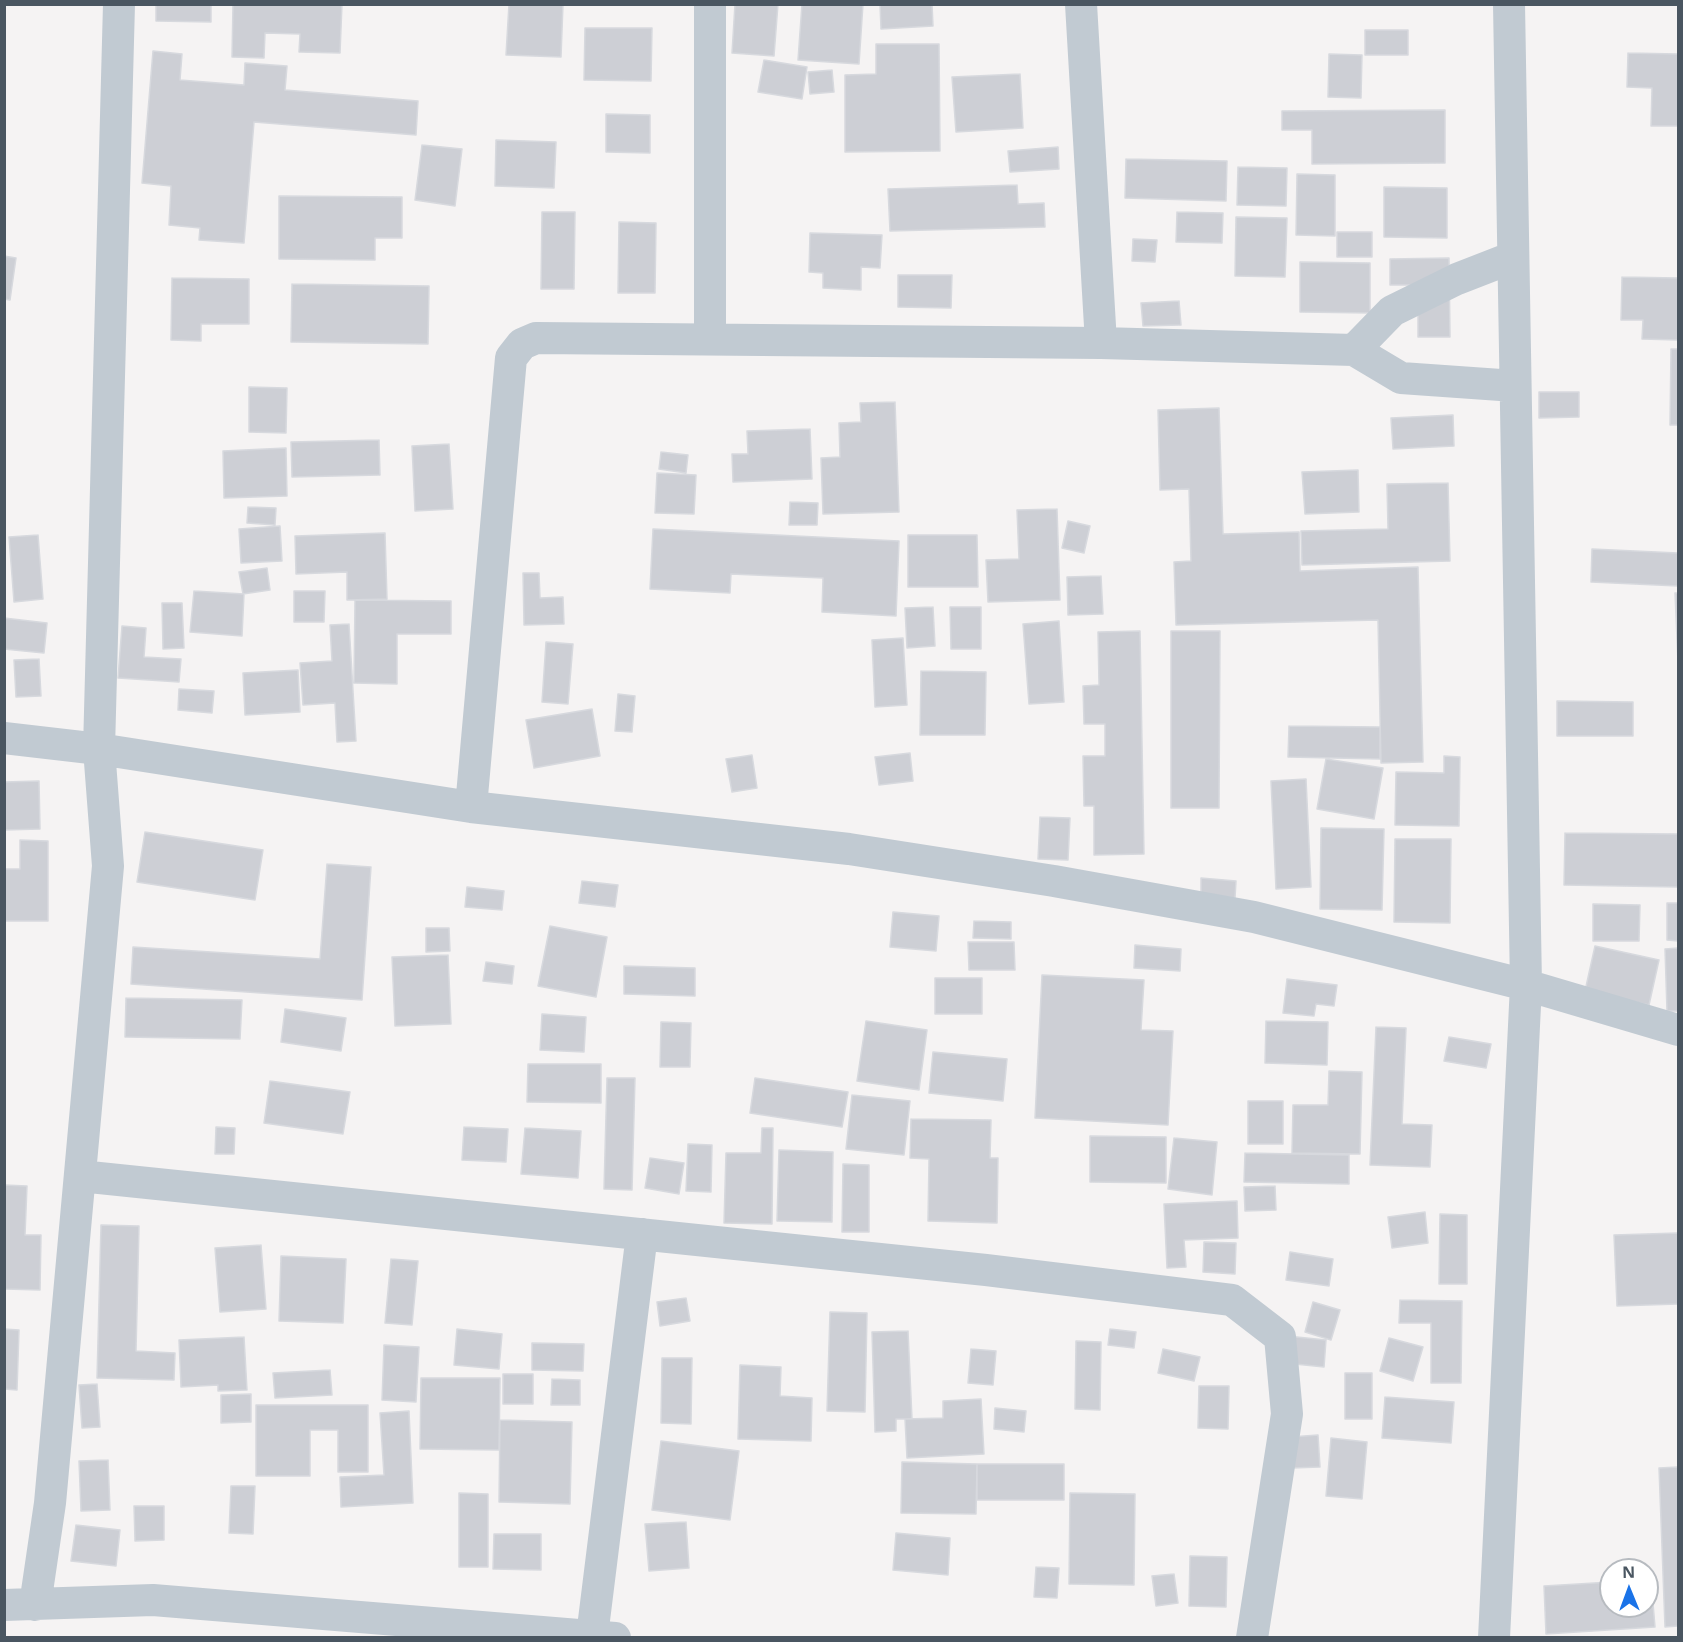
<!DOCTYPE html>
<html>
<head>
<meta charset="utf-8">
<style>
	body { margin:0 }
	#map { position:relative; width:1683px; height:1642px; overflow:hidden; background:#f5f3f3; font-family:"Noto Sans",sans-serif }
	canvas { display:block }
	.frame { position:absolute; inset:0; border:6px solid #4a5661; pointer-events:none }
	.north { position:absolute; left:1599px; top:1558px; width:60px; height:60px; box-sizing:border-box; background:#fff; border:2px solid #b7bbc0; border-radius:50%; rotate:359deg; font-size:16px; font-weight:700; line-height:24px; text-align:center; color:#4a5661 }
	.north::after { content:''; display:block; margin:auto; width:21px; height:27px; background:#1a73e8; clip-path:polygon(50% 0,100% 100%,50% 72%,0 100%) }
</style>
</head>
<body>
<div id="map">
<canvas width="1683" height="1642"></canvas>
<div class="frame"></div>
<div class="north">N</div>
</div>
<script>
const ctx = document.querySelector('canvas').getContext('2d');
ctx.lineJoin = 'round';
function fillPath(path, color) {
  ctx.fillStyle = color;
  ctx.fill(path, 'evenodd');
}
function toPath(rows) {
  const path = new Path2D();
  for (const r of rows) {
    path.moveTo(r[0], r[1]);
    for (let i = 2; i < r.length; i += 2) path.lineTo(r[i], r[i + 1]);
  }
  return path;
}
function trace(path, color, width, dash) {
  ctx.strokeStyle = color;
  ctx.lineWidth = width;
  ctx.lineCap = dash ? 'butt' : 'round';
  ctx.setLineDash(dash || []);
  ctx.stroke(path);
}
const building = toPath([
	[156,4,211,4,211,22,156,21,156,4],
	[233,4,342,4,340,53,299,52,300,34,265,33,264,58,232,57,233,4],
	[509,4,563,4,561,57,506,55,509,4],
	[735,4,778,4,774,56,732,53,735,4],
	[802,4,863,4,859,64,798,60,802,4],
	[880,4,932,4,933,26,881,29,880,4],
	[585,28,652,28,651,81,584,80,585,28],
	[1365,30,1408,30,1408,55,1365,55,1365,30],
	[876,44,939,44,940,151,845,152,845,75,876,74,876,44],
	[153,51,182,54,180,80,244,85,245,63,287,66,285,90,418,101,416,135,254,122,244,243,199,240,200,228,169,225,171,186,142,183,153,51],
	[1628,53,1678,54,1678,126,1651,126,1652,88,1627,87,1628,53],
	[1329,54,1362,55,1361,98,1328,97,1329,54],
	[764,60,807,67,802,99,758,92,764,60],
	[832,70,834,92,810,94,808,72,832,70],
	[1020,74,1023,128,956,132,952,77,1020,74],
	[1445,110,1445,163,1312,164,1312,130,1282,130,1282,111,1445,110],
	[606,114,650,115,650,153,606,152,606,114],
	[496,140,556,142,554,188,495,186,496,140],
	[422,145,462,149,455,206,415,200,422,145],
	[1058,147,1059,169,1010,172,1008,151,1058,147],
	[1126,159,1227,161,1226,201,1125,198,1126,159],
	[1238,167,1287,168,1286,206,1237,205,1238,167],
	[1297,174,1335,175,1335,236,1296,235,1297,174],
	[1017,185,1018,204,1044,203,1045,227,890,231,888,189,1017,185],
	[1384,187,1447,188,1447,238,1384,237,1384,187],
	[279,196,402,197,402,238,375,238,375,260,279,259,279,196],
	[542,212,575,212,574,289,541,289,542,212],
	[1177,212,1223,213,1222,243,1176,242,1177,212],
	[1236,217,1287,218,1285,277,1235,276,1236,217],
	[619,222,656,223,655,293,618,293,619,222],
	[1337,232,1372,232,1372,257,1337,257,1337,232],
	[810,233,882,235,880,268,861,267,861,290,823,288,823,273,809,272,810,233],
	[1133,239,1157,240,1155,262,1132,261,1133,239],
	[4,256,16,258,10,300,4,299,4,256],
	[1449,258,1450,337,1418,337,1418,285,1390,285,1390,259,1449,258],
	[1300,262,1370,263,1370,313,1300,312,1300,262],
	[898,275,952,275,951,308,898,307,898,275],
	[1622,277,1678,278,1678,340,1642,339,1643,320,1621,320,1622,277],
	[172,278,249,279,249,324,201,324,201,341,171,340,172,278],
	[292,284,429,286,428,344,291,342,292,284],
	[1179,301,1181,325,1143,326,1141,303,1179,301],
	[1671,349,1678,349,1678,425,1670,425,1671,349],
	[249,387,287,388,286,433,249,432,249,387],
	[1539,392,1579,392,1579,417,1539,418,1539,392],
	[895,402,899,512,823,514,821,458,840,457,839,423,861,422,860,403,895,402],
	[1219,408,1223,534,1299,532,1300,571,1418,567,1423,762,1381,763,1378,620,1176,625,1174,562,1191,561,1189,489,1160,490,1158,410,1219,408],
	[1453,415,1454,446,1393,449,1391,418,1453,415],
	[810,429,812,479,733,482,732,454,748,454,747,431,810,429],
	[379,440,380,475,292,477,291,442,379,440],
	[449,444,453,509,415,511,412,446,449,444],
	[286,448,287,496,224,498,223,451,286,448],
	[661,452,688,455,686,473,659,469,661,452],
	[1358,470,1359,512,1305,514,1302,472,1358,470],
	[657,473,696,475,694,514,655,513,657,473],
	[1448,483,1450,561,1302,565,1301,531,1388,529,1387,484,1448,483],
	[790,502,818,503,817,525,789,525,790,502],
	[248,507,276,508,275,525,247,523,248,507],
	[1057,509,1060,600,988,602,986,560,1019,559,1017,510,1057,509],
	[1068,521,1090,526,1084,553,1062,548,1068,521],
	[280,526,282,561,241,563,239,529,280,526],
	[653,529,899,541,896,616,822,612,823,578,731,574,730,593,650,589,653,529],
	[385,533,387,599,347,600,347,572,296,574,295,536,385,533],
	[38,535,43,599,14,602,9,537,38,535],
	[908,535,977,535,978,587,908,587,908,535],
	[1592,549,1678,553,1678,586,1591,582,1592,549],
	[267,568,270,590,243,594,239,572,267,568],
	[523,573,539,573,540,598,563,597,564,624,524,625,523,573],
	[1101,576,1103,614,1068,615,1067,577,1101,576],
	[194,591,244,594,242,636,190,632,194,591],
	[294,591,325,591,324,622,294,622,294,591],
	[1675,593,1678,593,1678,662,1675,593],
	[355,600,451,601,451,634,397,634,397,684,354,683,355,600],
	[162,603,182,603,184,648,163,649,162,603],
	[933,607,935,646,907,648,905,608,933,607],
	[950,607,981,607,981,649,951,649,950,607],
	[4,618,47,623,44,653,4,649,4,618],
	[1059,621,1064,702,1029,704,1023,624,1059,621],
	[349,624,356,741,337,742,335,703,303,705,300,663,332,661,330,625,349,624],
	[122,626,146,628,144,657,181,659,179,682,118,678,122,626],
	[1140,631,1144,854,1094,855,1094,806,1084,806,1083,756,1105,756,1105,724,1084,724,1083,686,1099,685,1098,632,1140,631],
	[1171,631,1220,631,1219,808,1171,808,1171,631],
	[903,638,907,705,875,707,872,640,903,638],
	[546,642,573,644,568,704,542,702,546,642],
	[39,659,41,696,16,697,14,660,39,659],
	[298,670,300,712,245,715,243,673,298,670],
	[921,671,986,672,985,735,920,735,921,671],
	[179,689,214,691,212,713,178,710,179,689],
	[618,694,635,696,632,732,615,731,618,694],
	[1557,701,1633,702,1633,736,1557,736,1557,701],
	[592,709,600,756,534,768,526,720,592,709],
	[1289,726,1380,727,1380,759,1288,757,1289,726],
	[910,753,913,781,879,785,875,757,910,753],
	[752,755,757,788,732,792,726,759,752,755],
	[1444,756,1460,757,1459,826,1395,825,1396,772,1444,773,1444,756],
	[1326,759,1383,768,1374,819,1317,809,1326,759],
	[1306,779,1311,887,1276,889,1271,781,1306,779],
	[39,781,40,829,4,830,4,782,39,781],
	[1040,817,1070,818,1068,860,1038,859,1040,817],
	[1321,828,1384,829,1382,910,1320,909,1321,828],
	[145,832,263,850,255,900,137,882,145,832],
	[1565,833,1678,834,1678,887,1564,885,1565,833],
	[1395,839,1451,839,1450,923,1394,922,1395,839],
	[20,840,48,841,48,921,4,921,4,869,20,869,20,840],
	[327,864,371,867,362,1000,131,984,133,947,320,959,327,864],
	[1201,878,1236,881,1235,898,1201,895,1201,878],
	[582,881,618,885,615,907,579,903,582,881],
	[467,887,504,891,502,910,465,907,467,887],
	[1667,903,1678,903,1678,941,1667,940,1667,903],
	[1593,904,1640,905,1639,941,1593,941,1593,904],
	[893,912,939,916,936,951,890,947,893,912],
	[974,921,1011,922,1011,939,973,938,974,921],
	[550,926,607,937,596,997,538,986,550,926],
	[426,928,449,928,450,951,426,952,426,928],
	[968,942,1014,942,1015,970,969,970,968,942],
	[1135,945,1181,949,1180,971,1134,968,1135,945],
	[1595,946,1659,960,1649,1005,1585,991,1595,946],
	[1678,948,1678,1011,1667,1011,1665,949,1678,948],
	[448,955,451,1024,395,1026,392,957,448,955],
	[486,962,514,966,512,984,483,981,486,962],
	[624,966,695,968,695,996,624,994,624,966],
	[1042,975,1144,980,1141,1030,1173,1031,1168,1125,1035,1118,1042,975],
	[935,978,982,978,982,1014,935,1014,935,978],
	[1287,979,1337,985,1334,1006,1316,1004,1314,1016,1283,1013,1287,979],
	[126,998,242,1000,240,1039,125,1037,126,998],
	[285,1009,346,1018,341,1051,281,1042,285,1009],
	[542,1014,586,1017,584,1052,540,1050,542,1014],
	[866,1021,927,1030,919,1090,857,1081,866,1021],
	[1266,1021,1328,1022,1327,1065,1265,1063,1266,1021],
	[661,1022,691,1023,690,1067,660,1067,661,1022],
	[1376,1027,1406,1028,1402,1124,1432,1125,1430,1167,1370,1165,1376,1027],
	[1449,1037,1491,1044,1486,1068,1444,1061,1449,1037],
	[933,1052,1007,1059,1003,1101,929,1093,933,1052],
	[528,1064,601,1064,601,1103,527,1102,528,1064],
	[1329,1071,1362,1072,1360,1154,1292,1153,1293,1105,1328,1105,1329,1071],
	[607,1078,635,1078,632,1190,604,1189,607,1078],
	[755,1078,848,1092,842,1127,750,1113,755,1078],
	[270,1081,350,1092,343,1134,264,1123,270,1081],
	[852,1095,910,1101,904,1155,846,1149,852,1095],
	[1248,1101,1283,1101,1283,1144,1248,1144,1248,1101],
	[911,1119,991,1120,990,1158,998,1158,997,1223,928,1221,929,1159,910,1158,911,1119],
	[216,1127,235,1128,234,1154,215,1154,216,1127],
	[464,1127,508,1129,506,1162,462,1160,464,1127],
	[525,1128,581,1131,578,1178,521,1174,525,1128],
	[762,1128,773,1128,772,1224,724,1223,726,1153,761,1153,762,1128],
	[1090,1136,1166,1137,1166,1183,1090,1182,1090,1136],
	[1174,1138,1217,1142,1212,1195,1168,1189,1174,1138],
	[688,1144,712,1145,711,1192,686,1191,688,1144],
	[779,1150,833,1152,832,1222,777,1221,779,1150],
	[1245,1153,1349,1155,1349,1184,1244,1182,1245,1153],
	[650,1158,684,1163,679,1194,645,1188,650,1158],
	[843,1164,869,1165,869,1232,842,1232,843,1164],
	[4,1185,27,1186,25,1235,41,1235,40,1290,5,1289,4,1185],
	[1275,1186,1276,1210,1245,1211,1244,1187,1275,1186],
	[1237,1201,1238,1238,1184,1240,1186,1267,1167,1268,1164,1204,1237,1201],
	[1425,1212,1428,1243,1392,1248,1388,1217,1425,1212],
	[1440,1214,1467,1215,1467,1284,1439,1284,1440,1214],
	[101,1225,139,1226,136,1351,175,1353,174,1380,97,1378,101,1225],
	[1678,1233,1678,1304,1617,1306,1614,1235,1678,1233],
	[1204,1242,1236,1243,1235,1274,1203,1272,1204,1242],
	[261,1245,266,1309,220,1312,215,1248,261,1245],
	[1290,1252,1333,1259,1329,1286,1286,1280,1290,1252],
	[281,1256,346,1259,343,1323,279,1321,281,1256],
	[391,1259,418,1261,412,1325,385,1323,391,1259],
	[686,1298,690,1321,660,1326,657,1302,686,1298],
	[1400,1300,1462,1301,1461,1383,1431,1383,1431,1323,1399,1323,1400,1300],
	[1313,1302,1340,1310,1331,1340,1305,1332,1313,1302],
	[830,1312,867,1313,865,1412,827,1411,830,1312],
	[4,1329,19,1330,17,1390,4,1389,4,1329],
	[457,1329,502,1334,499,1369,454,1365,457,1329],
	[1110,1329,1136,1332,1134,1348,1108,1345,1110,1329],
	[908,1331,912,1419,896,1419,896,1431,875,1432,872,1332,908,1331],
	[1287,1336,1326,1340,1324,1367,1285,1363,1287,1336],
	[244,1337,247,1390,218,1391,218,1385,181,1387,179,1340,244,1337],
	[1389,1338,1423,1347,1413,1381,1380,1371,1389,1338],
	[1076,1341,1101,1342,1100,1410,1075,1409,1076,1341],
	[532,1343,584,1344,583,1371,532,1370,532,1343],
	[384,1345,419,1347,416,1402,382,1400,384,1345],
	[971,1349,996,1351,993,1385,968,1383,971,1349],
	[1163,1349,1200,1357,1194,1381,1158,1373,1163,1349],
	[662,1358,692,1358,691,1424,661,1423,662,1358],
	[740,1365,781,1367,780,1396,812,1398,811,1441,738,1439,740,1365],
	[330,1370,332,1395,275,1398,273,1373,330,1370],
	[1345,1373,1372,1373,1372,1419,1345,1419,1345,1373],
	[503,1374,533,1374,533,1404,503,1404,503,1374],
	[421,1378,500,1378,499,1450,420,1449,421,1378],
	[552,1379,580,1380,580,1405,551,1405,552,1379],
	[97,1384,100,1427,82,1428,79,1385,97,1384],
	[1199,1386,1229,1386,1228,1429,1198,1428,1199,1386],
	[251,1394,251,1422,221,1423,221,1395,251,1394],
	[1385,1397,1454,1402,1451,1443,1382,1438,1385,1397],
	[981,1399,984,1454,907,1458,905,1419,943,1418,943,1401,981,1399],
	[256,1405,368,1405,368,1472,338,1472,338,1430,310,1430,310,1476,256,1476,256,1405],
	[995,1408,1026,1411,1024,1432,994,1429,995,1408],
	[409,1411,413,1503,341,1507,340,1477,384,1475,380,1413,409,1411],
	[500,1420,572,1422,570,1504,499,1502,500,1420],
	[1318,1435,1320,1467,1292,1468,1291,1437,1318,1435],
	[1331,1438,1367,1442,1362,1499,1326,1496,1331,1438],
	[661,1441,739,1451,730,1520,652,1510,661,1441],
	[108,1460,110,1510,81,1511,79,1461,108,1460],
	[902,1462,977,1464,976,1514,901,1513,902,1462],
	[977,1464,1064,1464,1064,1500,977,1500,977,1464],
	[1678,1467,1678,1626,1665,1627,1659,1468,1678,1467],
	[231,1486,255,1486,253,1534,229,1533,231,1486],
	[459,1493,488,1494,488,1567,459,1567,459,1493],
	[1070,1493,1135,1494,1134,1585,1069,1584,1070,1493],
	[134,1506,164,1506,164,1540,135,1541,134,1506],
	[686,1522,689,1568,649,1571,645,1524,686,1522],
	[76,1525,120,1530,116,1566,71,1561,76,1525],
	[896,1533,950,1538,948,1575,893,1570,896,1533],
	[494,1534,541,1534,541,1570,493,1569,494,1534],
	[1190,1556,1227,1557,1226,1607,1189,1606,1190,1556],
	[1036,1567,1059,1568,1057,1598,1034,1597,1036,1567],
	[1174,1574,1178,1603,1156,1606,1152,1576,1174,1574],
	[1647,1580,1651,1580,1655,1627,1546,1634,1544,1586,1611,1582,1611,1606,1647,1606,1647,1580]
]);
fillPath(building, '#cdcfd5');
trace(building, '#d7d9de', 1.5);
trace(toPath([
	[1081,4,1101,343],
	[710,339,710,4],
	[1354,350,1392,311,1457,279,1511,258],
	[4,738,99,749,471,807,849,849,1054,881,1254,917,1526,985,1678,1030],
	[471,807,511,358,522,344,536,338,1101,343,1354,350,1401,378,1515,386],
	[80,1176,986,1270,1232,1300,1280,1337,1287,1414,1252,1638],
	[4,1605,153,1600,615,1638],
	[35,1605,50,1503,108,866,99,749,119,4],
	[592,1636,642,1234],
	[1494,1638,1526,985,1509,4]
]), '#c1cad2', 32);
</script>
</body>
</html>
